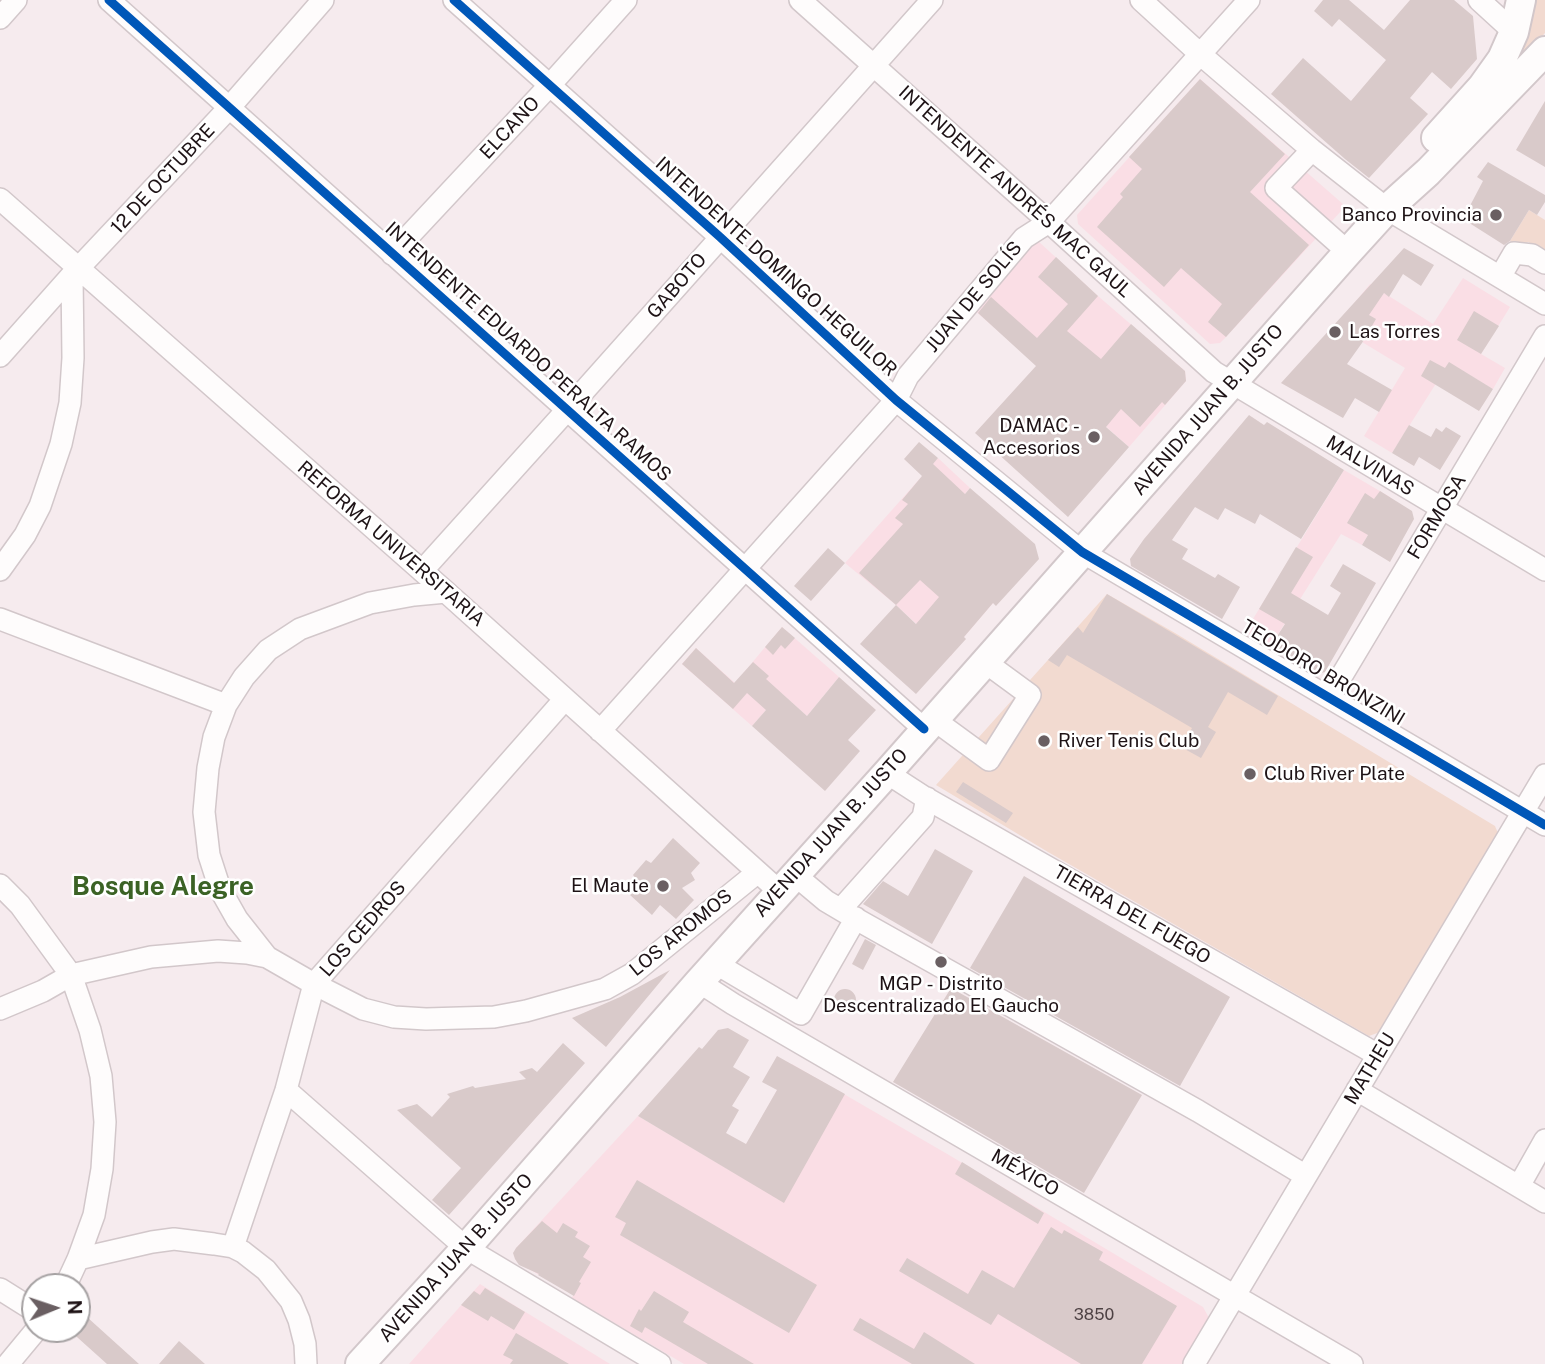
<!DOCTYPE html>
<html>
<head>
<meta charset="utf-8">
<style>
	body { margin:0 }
	#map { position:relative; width:1545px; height:1364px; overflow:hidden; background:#f6ebee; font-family:"Public Sans",sans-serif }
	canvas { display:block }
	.north { position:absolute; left:21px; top:1273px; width:70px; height:70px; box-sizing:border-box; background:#fff; border:2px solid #a5a1a2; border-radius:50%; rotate:88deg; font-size:19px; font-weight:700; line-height:28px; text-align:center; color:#1e1316 }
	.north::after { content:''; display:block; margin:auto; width:24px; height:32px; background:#6a5f62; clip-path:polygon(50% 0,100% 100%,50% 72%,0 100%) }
</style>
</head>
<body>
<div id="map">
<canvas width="1545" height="1364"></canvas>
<div class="north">N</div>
</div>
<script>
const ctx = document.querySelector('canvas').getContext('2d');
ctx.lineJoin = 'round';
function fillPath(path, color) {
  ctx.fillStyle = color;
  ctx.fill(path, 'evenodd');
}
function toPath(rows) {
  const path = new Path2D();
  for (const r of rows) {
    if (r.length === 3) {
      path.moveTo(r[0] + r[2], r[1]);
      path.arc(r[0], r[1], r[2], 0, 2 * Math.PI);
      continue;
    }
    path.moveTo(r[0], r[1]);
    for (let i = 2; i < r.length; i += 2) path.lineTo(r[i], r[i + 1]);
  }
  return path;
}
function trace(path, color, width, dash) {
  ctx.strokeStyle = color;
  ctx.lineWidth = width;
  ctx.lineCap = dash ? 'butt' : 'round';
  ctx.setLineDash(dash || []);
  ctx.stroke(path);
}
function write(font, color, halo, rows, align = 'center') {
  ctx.font = font + ' "Public Sans",sans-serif';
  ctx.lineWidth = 5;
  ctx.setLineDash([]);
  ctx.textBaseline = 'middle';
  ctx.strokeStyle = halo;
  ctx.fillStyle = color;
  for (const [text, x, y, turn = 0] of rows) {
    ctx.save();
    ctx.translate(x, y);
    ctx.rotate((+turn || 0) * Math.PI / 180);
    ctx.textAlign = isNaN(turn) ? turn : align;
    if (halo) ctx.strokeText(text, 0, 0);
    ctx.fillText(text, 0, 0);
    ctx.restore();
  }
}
fillPath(toPath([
	[1200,79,1343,204,1342,210,1226,337,1220,343,1210,344,1078,224,1077,215],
	[1029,241,1038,241,1098,296,1185,371,1186,381,1129,447,972,308],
	[1463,278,1510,307,1481,354,1505,368,1493,389,1449,363,1392,453,1364,436,1405,368,1362,342,1375,319,1352,306,1370,284,1433,324],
	[938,458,970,488,924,542,993,603,964,637,951,656,896,605,845,563],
	[1344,470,1390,497,1362,545,1341,534,1270,647,1245,632],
	[782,627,839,677,807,716,781,693,752,726,682,664,696,648,735,683],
	[792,1064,949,1155,1203,1307,1209,1318,1182,1364,684,1364,572,1298,573,1295,517,1262,514,1255,516,1248,638,1116,731,1171],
	[480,1284,610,1364,409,1364]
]), '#fadee5');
fillPath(toPath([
	[1533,0,1545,0,1545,33,1508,74],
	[1529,210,1545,220,1545,251,1528,242,1520,247,1510,241],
	[1107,594,1175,633,1495,826,1500,838,1380,1032,1369,1036,1048,852,936,785]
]), '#f2dad0');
fillPath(toPath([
	[1323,0,1349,0,1384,30,1410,0,1454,0,1473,16,1477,59,1451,89,1432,72,1410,98,1428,114,1369,178,1345,159,1271,94,1303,58,1351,101,1386,60,1339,19,1332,27,1314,11],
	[1200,79,1285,154,1250,192,1309,245,1226,337,1208,322,1222,304,1181,268,1164,287,1097,227,1123,197,1120,194,1142,169,1129,157],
	[1545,101,1545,167,1516,150],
	[1488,162,1545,195,1545,202,1537,215,1529,210,1510,241,1504,245,1463,219,1483,181,1477,177],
	[1404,248,1434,265,1421,286,1403,274,1389,297,1384,293,1369,315,1376,319,1362,343,1347,364,1392,390,1379,412,1355,398,1343,418,1281,383],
	[1056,257,1098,296,1067,331,1101,359,1131,324,1185,371,1186,381,1165,405,1162,402,1140,427,1121,409,1106,427,1129,447,1068,517,975,433,1036,366,978,313,991,297,1037,338,1068,304,1038,277],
	[1474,311,1499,326,1481,354,1457,340],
	[1430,360,1445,368,1449,362,1493,389,1479,411,1421,376],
	[1249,415,1264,425,1267,422,1344,470,1301,539,1260,514,1255,524,1225,508,1218,520,1195,507,1172,540,1188,549,1182,559,1215,578,1218,574,1240,587,1222,619,1131,566,1130,559,1144,539],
	[1409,425,1431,437,1436,428,1442,432,1446,427,1461,436,1440,470,1419,457,1414,466,1392,453],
	[919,442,938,458,933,464,965,494,970,488,1035,544,1039,559,996,606,993,603,964,637,966,639,916,694,860,644,896,605,859,573,903,524,895,518,908,504,902,500,922,476,904,459],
	[920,580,939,597,916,624,896,605],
	[1380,491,1412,511,1414,519,1390,562,1362,545,1368,535,1347,523,1365,493,1374,499],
	[1296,547,1313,557,1291,593,1328,615,1341,593,1330,586,1343,564,1376,583,1325,672,1317,674,1270,647,1285,624,1259,609],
	[828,548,845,563,811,601,794,586],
	[1107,594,1278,696,1267,715,1228,692,1208,727,1216,732,1201,758,1181,747,1192,728,1067,655,1059,667,1048,660,1078,627,1083,633],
	[782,627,795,638,785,649,781,645,773,655,765,647],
	[696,648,734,683,753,662,769,676,766,679,807,716,839,677,876,710,848,740,860,751,825,791,752,726,766,710,747,693,733,709,682,664],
	[963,782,1013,813,1006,823,956,792],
	[673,838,700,863,691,873,695,880,682,888,694,900,676,919,660,905,652,915,630,895,639,882,633,875,646,860,651,863],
	[935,849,973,871,932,944,863,904,883,881,908,896],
	[1024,876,1230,997,1180,1086,970,968],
	[865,939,876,945,863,970,852,964],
	[670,970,606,1047,572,1018,620,997],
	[951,988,1142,1095,1084,1193,893,1082],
	[845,1000,11],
	[728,1028,749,1040,733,1067,750,1077,732,1106,739,1110,726,1133,746,1144,777,1090,762,1082,777,1056,845,1094,784,1203,638,1116,699,1047,702,1049,718,1030],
	[563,1043,585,1063,449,1215,432,1200,461,1168,397,1110,417,1104,432,1117,450,1097,447,1094,473,1086,475,1088,526,1079,519,1072,532,1068,537,1072],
	[962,1162,1044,1213,1038,1224,955,1174],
	[637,1180,817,1285,789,1333,620,1235,626,1223,615,1217],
	[542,1221,557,1233,563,1223,578,1232,575,1237,590,1246,583,1257,591,1262,579,1282,581,1283,574,1296,538,1275,539,1274,519,1265,515,1259,513,1253,516,1248],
	[1051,1227,1062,1234,1064,1230,1103,1252,1099,1260,1177,1306,1142,1364,1081,1364,998,1314,991,1325,899,1271,907,1258,968,1294,982,1270,1014,1288],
	[485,1288,525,1312,514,1330,491,1316,488,1321,461,1305,474,1291,480,1295],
	[654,1291,689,1312,683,1322,754,1364,708,1364,645,1327,642,1333,630,1326,639,1309,641,1311],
	[77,1308,139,1364,107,1364,68,1329,77,1329],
	[860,1318,914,1349,924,1332,975,1364,912,1364,853,1330],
	[516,1333,569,1364,510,1364,513,1360,503,1355],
	[179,1341,205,1364,159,1364]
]), '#d9caca');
const minor = toPath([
	[109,0,924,729],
	[454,0,720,237,896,400,1082,552,1545,825],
	[800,0,1049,222,1214,372,1545,570],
	[1141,0,1200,54,1312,150,1387,209,1545,304],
	[1479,0,1514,32],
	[0,18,16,0],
	[1312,150,1276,188,1348,252],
	[0,199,446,592,779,891],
	[392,254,550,85,626,0],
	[1500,277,1514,253,1532,255,1545,263],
	[0,356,72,275,229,108,323,0],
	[0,570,25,535,40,506,61,444,70,403,73,358,72,275],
	[422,571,567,410,932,0],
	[446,592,414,595,370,603,300,629,268,650,244,677,226,705,214,737,208,768,204,812,209,855,220,889,237,919,267,957,314,984,363,1009,394,1017,426,1019,494,1017,526,1011,605,989,632,974,758,872],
	[0,619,226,705],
	[1329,697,1545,336],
	[933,719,989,760,1030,695,985,662],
	[600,731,896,400,908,376,1024,238,1049,222,1249,0],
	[887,773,924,797,1378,1055],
	[795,875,826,901,858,920,1198,1111,1306,1176],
	[0,885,20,905,71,975,90,1030,101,1076,105,1122,102,1169,94,1215,78,1259,65,1287],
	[841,909,923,817,927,798],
	[715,963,801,1014,856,918],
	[699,982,733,1004,1352,1364],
	[0,1009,43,991,71,975,151,957,218,951,247,953,267,957],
	[286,1090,466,1248,660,1364],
	[1357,1090,1545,1202],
	[1519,1186,1545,1140],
	[233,1247,286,1090,314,984,565,699],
	[78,1259,152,1242,174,1239,214,1244,233,1247,243,1252,266,1270,291,1301,299,1320,305,1344,306,1364],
	[0,1289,35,1311],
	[8,1364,37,1329],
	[1194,1364,1545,775]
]);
const major = toPath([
	[1436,138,1482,87,1502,59,1514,32,1521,0],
	[360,1364,466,1248,699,982,887,773,1348,252,1387,209,1428,172,1545,51]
]);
trace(minor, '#d2c7ca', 24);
trace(major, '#d2c7ca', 32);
trace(minor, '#fefcfc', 21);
trace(major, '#fefcfc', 28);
trace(toPath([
	[109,0,924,729],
	[454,0,720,237,896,400,1082,552,1545,825]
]), '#0057b8', 9);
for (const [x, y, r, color] of [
	[1496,215,7,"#6a5f62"],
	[1335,332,7,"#6a5f62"],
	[1094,437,7,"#6a5f62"],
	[1044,741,7,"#6a5f62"],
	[1250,774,7,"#6a5f62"],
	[663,886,7,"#6a5f62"],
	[941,962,7,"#6a5f62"]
]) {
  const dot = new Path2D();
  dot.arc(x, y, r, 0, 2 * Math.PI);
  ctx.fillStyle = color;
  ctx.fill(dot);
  trace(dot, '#fff', 2.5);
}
write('16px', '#4d4143', null, [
	["3850",1094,1315]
]);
write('19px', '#1e1316', '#fff', [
	["ELCANO",510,128,-47],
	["12 DE OCTUBRE",163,179,-47],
	["INTENDENTE ANDRÉS MAC GAUL",1015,192,42],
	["INTENDENTE DOMINGO HEGUILOR",776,267,42],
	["GABOTO",677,286,-49],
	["JUAN DE SOLÍS",974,297,-50],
	["INTENDENTE EDUARDO PERALTA RAMOS",528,352,42],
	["AVENIDA JUAN B. JUSTO",1208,410,-49],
	["MALVINAS",1370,466,31],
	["FORMOSA",1437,517,-59],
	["REFORMA UNIVERSITARIA",391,544,41],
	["TEODORO BRONZINI",1323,673,31],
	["AVENIDA JUAN B. JUSTO",831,833,-48],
	["TIERRA DEL FUEGO",1132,915,30],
	["LOS CEDROS",363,929,-49],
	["LOS AROMOS",681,933,-39],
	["MATHEU",1370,1069,-59],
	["MÉXICO",1025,1173,30],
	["AVENIDA JUAN B. JUSTO",456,1258,-48]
]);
write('19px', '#1e1316', '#fff', [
	["Banco Provincia",1482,215],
	["Las Torres",1349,332,"left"],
	["DAMAC -",1080,426],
	["Accesorios",1080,448],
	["River Tenis Club",1058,741,"left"],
	["Club River Plate",1264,774,"left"],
	["El Maute",649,886],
	["MGP - Distrito",941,984,"center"],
	["Descentralizado El Gaucho",941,1006,"center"]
], 'right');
write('bold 26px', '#3b6225', '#fff', [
	["Bosque Alegre",163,887]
]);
</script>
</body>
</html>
